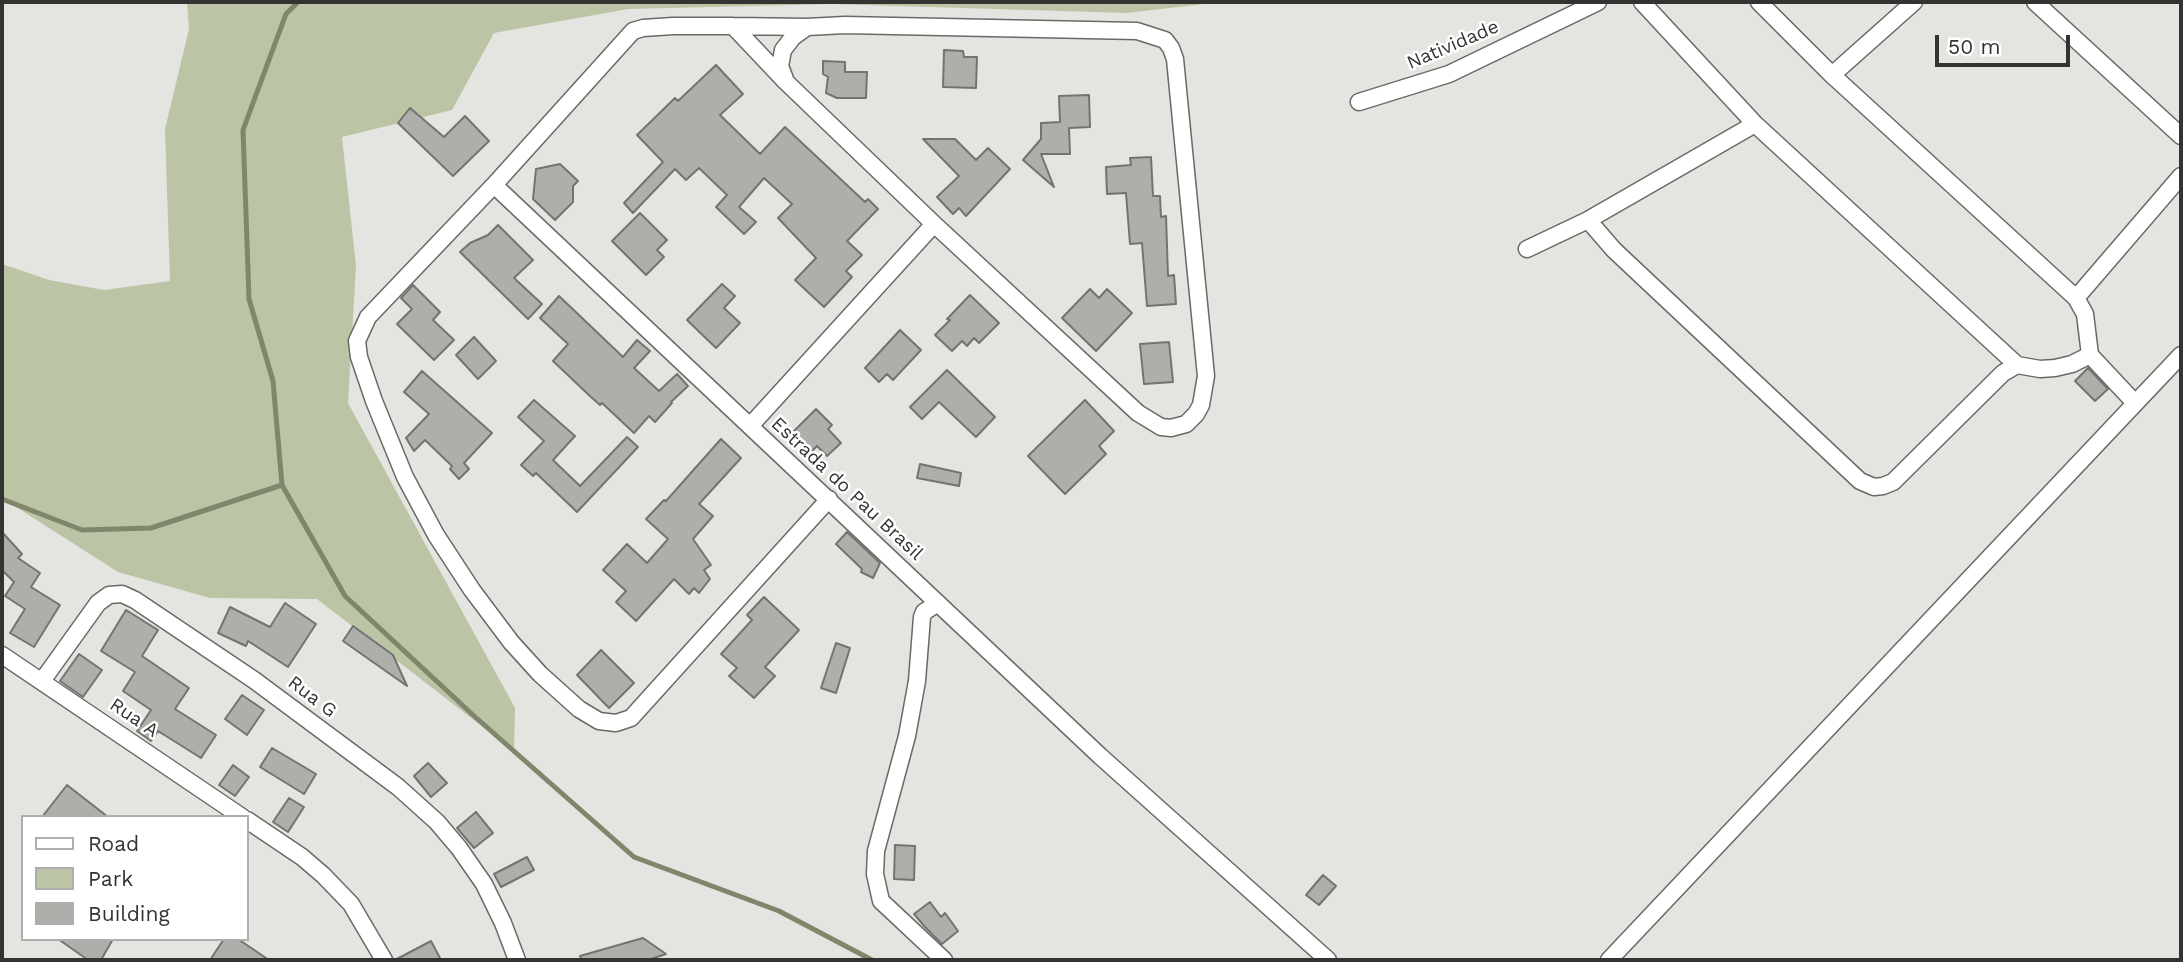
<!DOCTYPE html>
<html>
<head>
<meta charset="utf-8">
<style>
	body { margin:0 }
	#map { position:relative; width:2183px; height:962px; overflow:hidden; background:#e4e5e0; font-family:"Work Sans",sans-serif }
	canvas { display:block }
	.frame { position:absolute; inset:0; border:4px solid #333432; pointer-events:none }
	.legend { position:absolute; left:21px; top:815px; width:228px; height:126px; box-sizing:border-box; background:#fff; border:2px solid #adaead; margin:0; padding:9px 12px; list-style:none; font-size:21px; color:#333432 }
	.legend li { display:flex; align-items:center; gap:14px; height:35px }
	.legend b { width:35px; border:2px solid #adaead }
	.scale { position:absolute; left:1935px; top:35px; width:135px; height:32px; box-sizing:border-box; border:4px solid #333432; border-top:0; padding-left:9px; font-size:21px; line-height:24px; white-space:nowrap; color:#333432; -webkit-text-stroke:5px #fff; paint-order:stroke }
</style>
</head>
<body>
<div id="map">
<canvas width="2183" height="962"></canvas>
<div class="frame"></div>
<ul class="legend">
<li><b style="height:9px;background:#fff"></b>Road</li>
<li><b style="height:19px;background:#bcc4a6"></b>Park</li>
<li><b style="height:19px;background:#adafaa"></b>Building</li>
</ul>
<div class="scale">50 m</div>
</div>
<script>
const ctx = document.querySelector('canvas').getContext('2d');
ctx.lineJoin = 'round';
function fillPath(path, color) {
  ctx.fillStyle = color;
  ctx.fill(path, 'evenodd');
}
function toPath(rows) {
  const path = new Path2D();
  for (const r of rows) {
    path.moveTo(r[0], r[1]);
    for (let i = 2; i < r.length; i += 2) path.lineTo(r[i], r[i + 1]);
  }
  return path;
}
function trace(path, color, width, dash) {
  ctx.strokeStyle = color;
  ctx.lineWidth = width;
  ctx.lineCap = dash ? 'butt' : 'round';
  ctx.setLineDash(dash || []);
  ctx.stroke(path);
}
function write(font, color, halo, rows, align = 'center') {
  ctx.font = font + ' "Work Sans",sans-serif';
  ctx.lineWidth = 5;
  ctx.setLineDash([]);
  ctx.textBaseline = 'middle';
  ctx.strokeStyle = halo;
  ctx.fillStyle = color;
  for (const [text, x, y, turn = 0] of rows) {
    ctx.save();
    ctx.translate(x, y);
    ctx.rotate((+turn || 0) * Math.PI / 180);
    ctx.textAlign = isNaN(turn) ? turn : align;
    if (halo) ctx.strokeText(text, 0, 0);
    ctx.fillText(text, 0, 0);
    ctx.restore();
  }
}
fillPath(toPath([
	[187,2,1221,2,1126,13,832,4,628,9,494,33,452,110,342,137,356,266,348,403,515,708,514,751,317,599,210,598,118,572,2,498,2,264,49,280,104,290,170,281,165,129,189,29]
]), '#bcc4a6');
trace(toPath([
	[298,2,286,14,243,130,249,299,273,381,282,485,345,596,473,715,634,857,779,911,872,960],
	[2,499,82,530,151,528,282,485]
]), '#7f866b', 5);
const building = toPath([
	[944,50,963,51,964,57,977,57,976,88,943,87,944,50],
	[823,61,845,62,845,72,867,72,866,98,837,98,826,93,828,77,823,74,823,61],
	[716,65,743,94,720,115,760,154,785,127,865,202,868,199,878,209,847,241,862,255,846,271,852,277,824,307,795,280,816,258,778,218,792,204,764,178,739,207,756,222,744,234,716,207,727,195,699,168,686,180,675,169,633,213,624,203,663,162,637,135,675,98,678,101,716,65],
	[1089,95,1090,127,1069,128,1070,154,1041,154,1054,187,1023,160,1041,139,1041,123,1060,122,1059,96,1089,95],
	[410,108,444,137,465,116,489,141,453,176,398,123,410,108],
	[923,139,955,139,976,160,988,148,1010,169,966,216,959,208,953,214,937,197,959,176,923,139],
	[1151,157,1153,196,1160,196,1161,217,1166,216,1168,276,1174,275,1176,304,1147,306,1142,243,1130,244,1126,193,1107,194,1106,167,1131,165,1130,158,1151,157],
	[560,164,578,181,573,186,573,202,555,220,533,199,536,169,560,164],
	[640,213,667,240,657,250,664,257,646,275,612,241,640,213],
	[498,225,533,260,514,278,542,304,528,319,460,252,470,243,488,235,498,225],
	[722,284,735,296,724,308,740,323,716,348,687,320,722,284],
	[413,285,440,312,433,320,454,340,434,360,397,324,412,309,401,298,413,285],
	[1090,289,1099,298,1107,289,1132,313,1096,351,1062,318,1090,289],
	[970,295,999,323,979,343,974,338,967,346,962,341,952,351,935,335,950,320,947,319,970,295],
	[559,296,623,357,637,340,650,351,634,368,659,391,677,374,688,386,671,402,672,403,655,422,649,416,634,433,602,403,600,405,591,397,553,361,568,344,540,318,559,296],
	[900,330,921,350,893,380,887,374,879,382,865,368,900,330],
	[474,337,496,361,478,379,456,355,474,337],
	[1169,342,1173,382,1144,384,1140,344,1169,342],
	[2088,368,2108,389,2095,401,2075,381,2088,368],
	[947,370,995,417,976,437,939,402,922,419,910,407,947,370],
	[422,371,492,433,464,463,469,469,459,479,450,469,452,466,425,440,414,451,406,438,429,414,404,392,422,371],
	[534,400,575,436,553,460,580,486,627,437,638,447,577,512,536,473,533,476,521,465,544,441,518,417,534,400],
	[1085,400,1114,431,1099,446,1106,454,1065,494,1028,456,1085,400],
	[816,409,832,425,828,429,841,443,827,456,817,446,811,452,792,433,816,409],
	[721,439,741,458,699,504,713,516,693,539,711,565,704,570,710,579,699,593,694,588,689,594,674,579,636,621,616,602,626,591,603,570,627,544,647,563,668,539,646,519,664,500,666,501,721,439],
	[920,464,961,473,959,486,917,478,920,464],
	[2,532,22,554,18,558,40,573,31,587,60,605,34,647,10,633,25,609,5,596,14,582,4,572,2,574,2,532],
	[847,532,880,563,873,578,861,572,862,569,836,544,847,532],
	[764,597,799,630,765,667,775,676,754,698,729,676,737,668,721,654,752,620,747,615,764,597],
	[285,603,316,624,288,667,248,641,246,646,218,633,230,607,270,627,285,603],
	[126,610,158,630,142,656,189,688,175,709,216,735,201,758,158,731,151,741,137,731,151,710,123,691,135,672,101,651,126,610],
	[353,626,393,655,407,686,343,641,353,626],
	[836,643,850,648,836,693,821,688,836,643],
	[601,650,634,683,609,708,577,675,601,650],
	[79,654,102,670,83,697,60,681,79,654],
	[242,695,264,710,247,735,225,719,242,695],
	[272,748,316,774,304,794,260,767,272,748],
	[428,763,447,783,431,797,414,776,428,763],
	[233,765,249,777,235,796,219,785,233,765],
	[67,785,108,817,42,817,67,785],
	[289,798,304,807,288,832,273,822,289,798],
	[476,812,493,833,474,848,457,828,476,812],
	[895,845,915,846,914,880,894,879,895,845],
	[527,857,534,870,501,887,494,874,527,857],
	[1323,875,1336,886,1319,905,1306,895,1323,875],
	[930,902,941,917,945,913,958,931,942,944,925,927,914,914,930,902],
	[643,938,666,954,648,960,581,960,580,956,643,938],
	[58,939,113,939,101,960,88,960,58,939],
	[224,939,238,939,269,960,210,960,224,939],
	[431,941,441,960,395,960,431,941]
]);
fillPath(building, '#adafaa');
trace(building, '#737470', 2);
const minor = toPath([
	[1642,2,1755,124,2017,365],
	[1759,2,1832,75,2076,298,2085,314,2090,355,2135,403],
	[2035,2,2181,136],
	[733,26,785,81,934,224,1138,413,1161,427,1171,428,1186,424,1196,414,1201,405,1206,376,1175,59,1171,48,1165,40,1137,31,845,25,807,27,733,26,673,26,643,28,633,31,494,185,1100,756,1328,960],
	[1832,75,1914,2],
	[785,79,780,66,783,50,793,37,807,27],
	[1359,102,1449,74,1598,2],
	[494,185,368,317,357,341,359,357,374,401,405,477,436,535,472,590,511,642,540,674,579,709,599,721,616,723,631,718,829,499],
	[1588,220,1614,250,1860,481,1874,487,1883,486,1893,482,2003,373,2017,365,2040,369,2055,368,2072,364,2090,355],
	[1527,249,1588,220,1755,124],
	[2076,298,2181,176],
	[750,426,934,224],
	[938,603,924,612,922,617,917,681,907,736,876,851,875,874,881,901,944,960],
	[2,655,242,817],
	[42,681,98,603,109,595,122,594,135,600,254,680,398,787,437,822,459,848,484,884,503,923,517,960],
	[247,820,302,857,323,875,351,904,384,960],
	[1609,960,2181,355]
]);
trace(minor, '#696a66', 19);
trace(minor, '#fff', 16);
write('19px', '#333432', '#fff', [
	["Natividade",1453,45,-23],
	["Estrada do Pau Brasil",847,489,43],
	["Rua G",312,697,37],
	["Rua A",134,718,34]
]);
</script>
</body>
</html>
